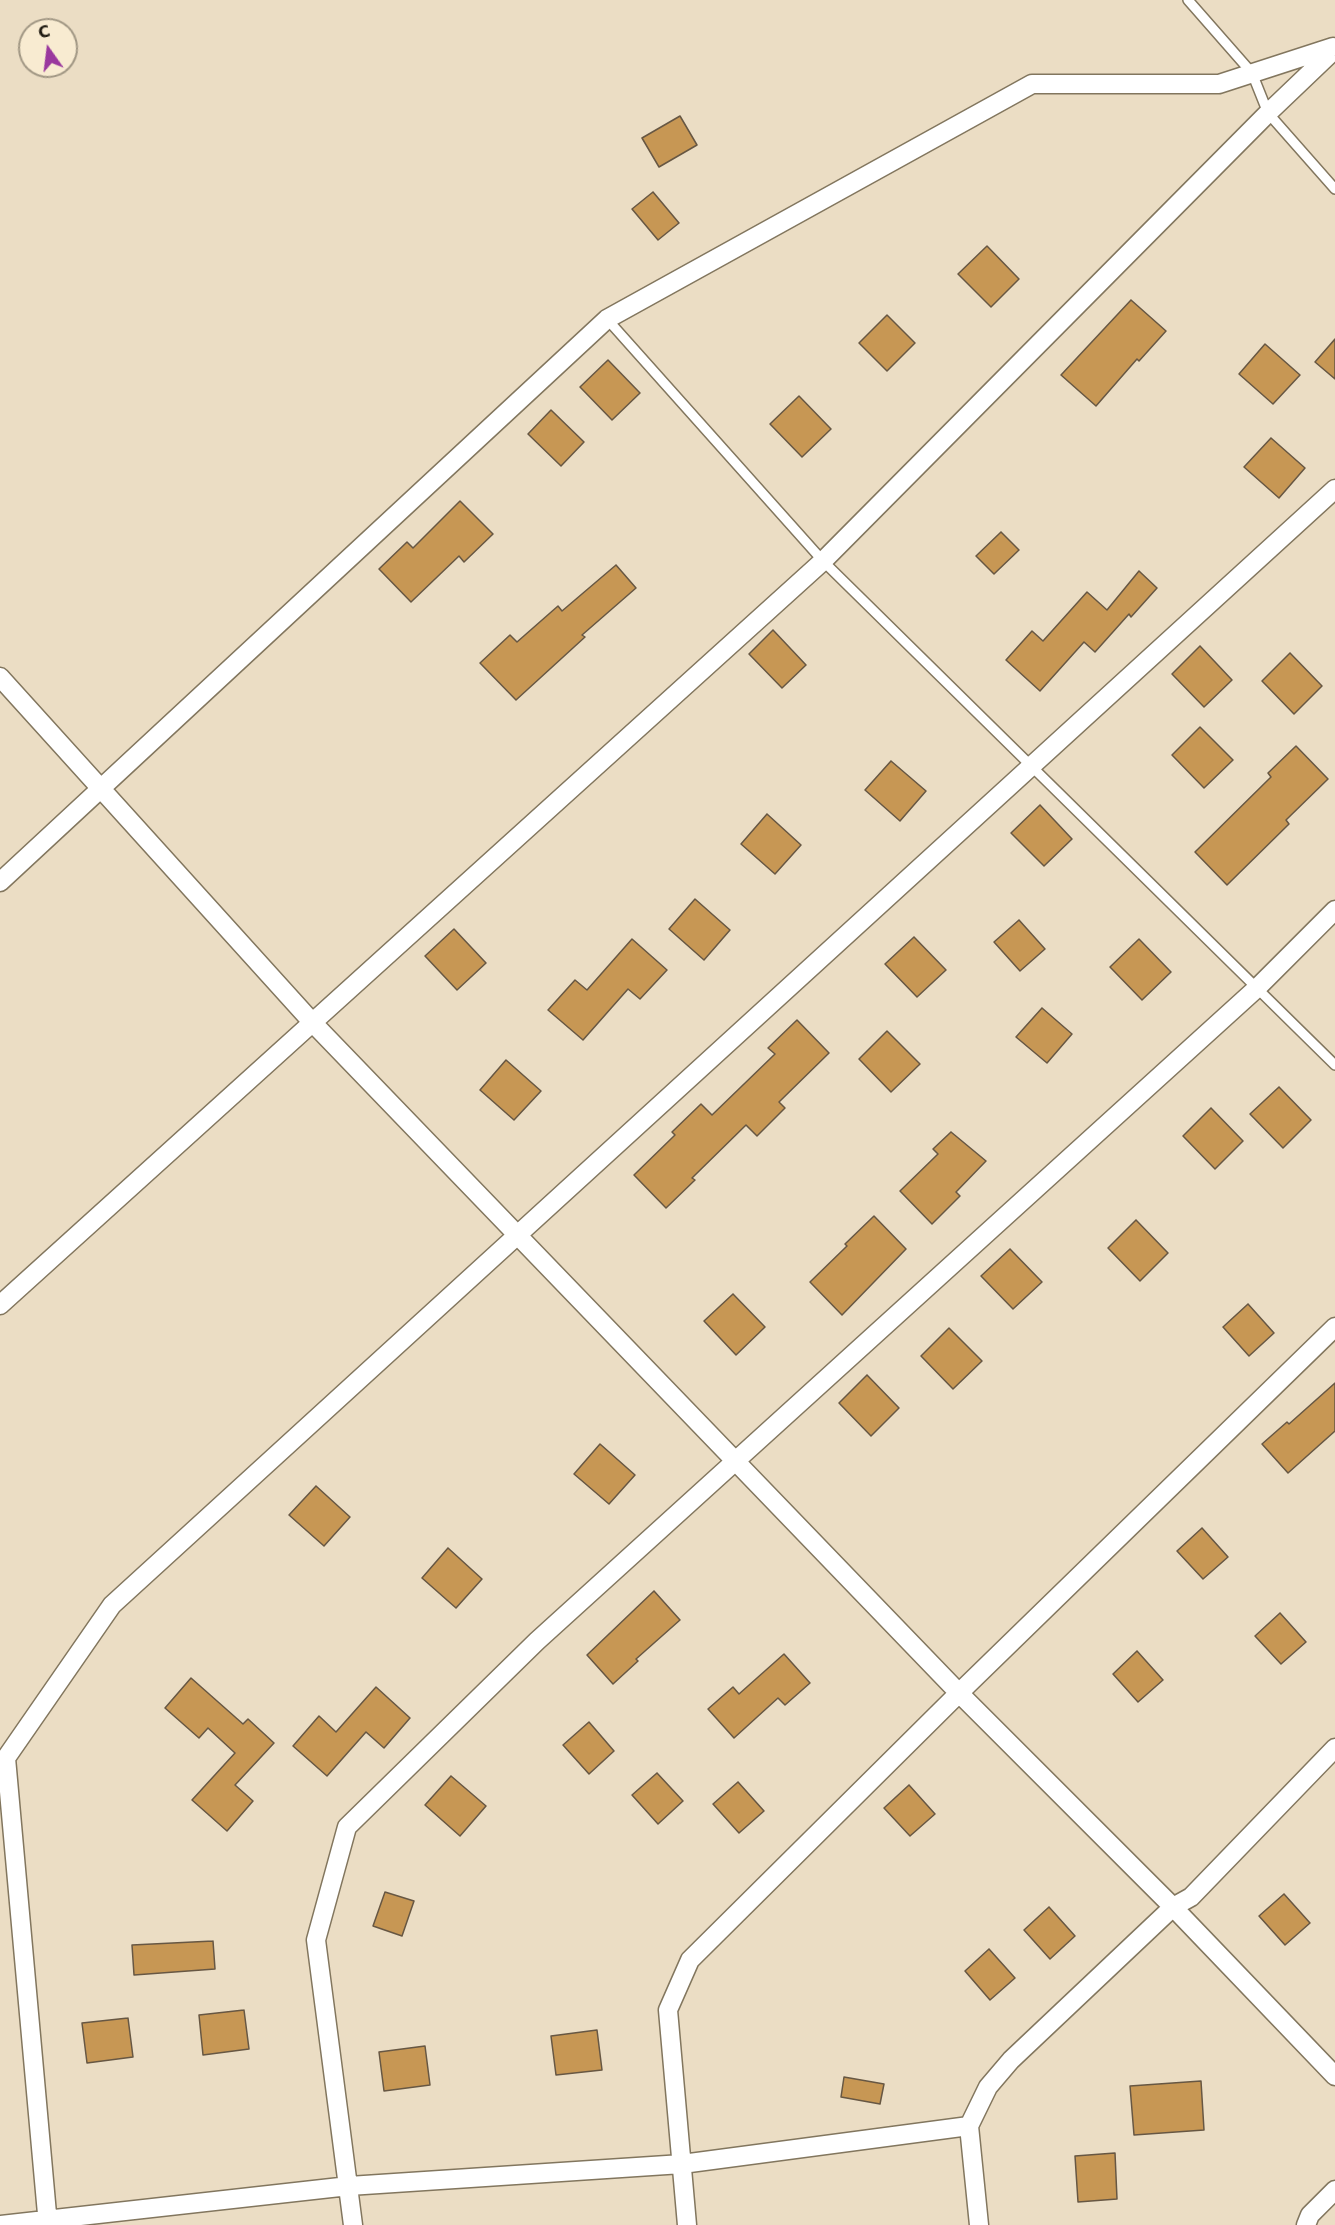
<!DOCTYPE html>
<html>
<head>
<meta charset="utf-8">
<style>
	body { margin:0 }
	#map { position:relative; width:1335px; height:2225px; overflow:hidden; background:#ebddc4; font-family:"DejaVu Sans",sans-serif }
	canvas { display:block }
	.north { position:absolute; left:18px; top:18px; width:60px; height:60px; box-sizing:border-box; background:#f8ebd1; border:2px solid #a19784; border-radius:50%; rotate:346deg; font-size:16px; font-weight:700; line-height:24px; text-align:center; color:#1f1a11 }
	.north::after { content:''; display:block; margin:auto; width:21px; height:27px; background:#9a389e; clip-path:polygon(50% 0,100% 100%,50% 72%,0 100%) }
</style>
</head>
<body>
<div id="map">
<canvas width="1335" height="2225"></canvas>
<div class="north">С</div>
</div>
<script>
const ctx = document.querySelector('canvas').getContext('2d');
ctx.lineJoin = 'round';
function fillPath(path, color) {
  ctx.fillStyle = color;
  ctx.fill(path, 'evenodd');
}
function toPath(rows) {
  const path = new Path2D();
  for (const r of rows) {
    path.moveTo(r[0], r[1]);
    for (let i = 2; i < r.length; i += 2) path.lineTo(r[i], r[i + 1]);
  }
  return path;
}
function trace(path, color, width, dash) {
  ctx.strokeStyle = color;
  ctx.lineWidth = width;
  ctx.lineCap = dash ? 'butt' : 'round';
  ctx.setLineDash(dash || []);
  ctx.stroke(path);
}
const building = toPath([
	[680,116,697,145,659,167,642,138,680,116],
	[653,192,679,223,658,240,632,209,653,192],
	[987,246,1019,279,991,307,958,274,987,246],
	[1131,300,1166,331,1139,361,1137,359,1096,406,1061,375,1131,300],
	[887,315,915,343,887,371,859,343,887,315],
	[1335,339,1335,379,1315,362,1335,339],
	[1265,344,1300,375,1273,404,1239,374,1265,344],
	[608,360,640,393,612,420,580,387,608,360],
	[799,396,831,429,802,457,770,424,799,396],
	[551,410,584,442,561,466,528,434,551,410],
	[1271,438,1305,468,1279,498,1244,467,1271,438],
	[460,501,493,534,464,562,459,556,411,602,379,569,407,542,413,548,460,501],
	[1001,532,1019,550,994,574,976,556,1001,532],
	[616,565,636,588,582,635,585,637,516,700,480,663,510,635,517,642,558,606,562,611,616,565],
	[1139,571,1157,588,1131,617,1129,614,1095,652,1084,642,1040,691,1006,660,1032,631,1043,641,1087,592,1107,610,1139,571],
	[773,630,806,665,782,688,749,654,773,630],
	[1200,646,1232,680,1204,707,1172,674,1200,646],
	[1290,653,1322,686,1294,714,1262,681,1290,653],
	[1200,727,1233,760,1204,788,1172,755,1200,727],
	[1296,746,1328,779,1286,820,1289,824,1227,885,1195,852,1271,777,1268,773,1296,746],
	[891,761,926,791,900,821,865,790,891,761],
	[1040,805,1072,839,1044,866,1011,833,1040,805],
	[767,814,801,845,775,874,741,844,767,814],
	[695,899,730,930,704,960,669,929,695,899],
	[1019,920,1045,949,1020,971,994,942,1019,920],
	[454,929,486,963,457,990,425,956,454,929],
	[914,937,946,970,917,997,885,964,914,937],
	[632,939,667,970,640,999,628,989,583,1040,548,1010,575,980,587,990,632,939],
	[1139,939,1171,972,1142,1000,1110,967,1139,939],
	[1042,1008,1072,1034,1047,1063,1016,1037,1042,1008],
	[797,1020,829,1053,779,1102,785,1108,757,1136,746,1125,692,1178,695,1180,666,1208,634,1175,675,1135,672,1132,701,1104,712,1115,775,1054,768,1048,797,1020],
	[887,1031,920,1064,891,1092,859,1059,887,1031],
	[506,1060,541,1091,514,1120,480,1090,506,1060],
	[1279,1087,1311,1120,1283,1148,1250,1114,1279,1087],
	[1211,1108,1243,1141,1215,1169,1183,1136,1211,1108],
	[951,1132,986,1161,956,1192,960,1196,932,1224,900,1191,938,1154,933,1149,951,1132],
	[874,1216,906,1249,842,1315,810,1282,847,1246,845,1244,874,1216],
	[1136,1220,1168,1253,1140,1281,1108,1248,1136,1220],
	[1010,1249,1042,1282,1013,1309,981,1276,1010,1249],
	[733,1294,765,1327,736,1355,704,1321,733,1294],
	[1248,1304,1274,1333,1249,1356,1223,1327,1248,1304],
	[949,1328,982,1361,953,1389,921,1356,949,1328],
	[867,1375,899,1408,871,1436,839,1403,867,1375],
	[1335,1383,1335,1431,1288,1473,1262,1444,1287,1422,1289,1424,1335,1383],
	[600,1444,635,1475,609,1504,574,1474,600,1444],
	[316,1486,350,1517,324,1546,289,1515,316,1486],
	[1202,1528,1228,1557,1203,1579,1177,1551,1202,1528],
	[448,1548,482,1579,456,1608,422,1578,448,1548],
	[654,1591,680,1620,636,1659,638,1661,613,1684,587,1655,654,1591],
	[1280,1613,1306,1642,1281,1664,1255,1636,1280,1613],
	[1137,1651,1163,1680,1138,1702,1113,1674,1137,1651],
	[784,1654,810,1683,785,1705,778,1698,734,1738,708,1709,733,1687,739,1694,784,1654],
	[191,1678,243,1724,248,1719,274,1743,235,1785,253,1801,227,1831,192,1800,235,1753,208,1728,199,1738,165,1708,191,1678],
	[376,1687,410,1718,384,1748,366,1732,327,1776,293,1746,319,1716,336,1732,376,1687],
	[589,1722,614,1751,589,1774,563,1745,589,1722],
	[657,1773,683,1801,658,1824,632,1795,657,1773],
	[451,1776,486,1806,460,1836,425,1805,451,1776],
	[738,1782,764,1811,739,1833,713,1804,738,1782],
	[909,1785,935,1814,910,1836,884,1808,909,1785],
	[385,1892,414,1901,402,1936,373,1926,385,1892],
	[1284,1894,1310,1923,1285,1945,1259,1916,1284,1894],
	[1049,1907,1075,1936,1050,1959,1024,1930,1049,1907],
	[213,1941,215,1969,134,1975,132,1945,213,1941],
	[989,1949,1015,1978,990,2000,965,1971,989,1949],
	[244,2010,249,2049,203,2055,199,2015,244,2010],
	[128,2018,133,2057,87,2063,82,2023,128,2018],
	[597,2030,602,2070,556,2075,551,2036,597,2030],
	[425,2046,430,2085,384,2091,379,2052,425,2046],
	[844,2077,884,2084,880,2104,841,2097,844,2077],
	[1201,2081,1204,2130,1134,2135,1130,2086,1201,2081],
	[1115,2153,1117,2199,1078,2202,1075,2156,1115,2153]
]);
fillPath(building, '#c79754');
trace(building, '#675743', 1.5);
const lane = toPath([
	[1188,0,1252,73,1268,113,1335,189],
	[607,319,823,561,1335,1065]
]);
const street = toPath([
	[0,677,312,1022,959,1693,1173,1907,1335,2076],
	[0,882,607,319,1032,84,1219,84,1333,47],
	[0,1305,823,561,1268,113,1335,49],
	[0,2225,349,2186,682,2164,969,2126],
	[48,2225,6,1758,112,1605,1335,489],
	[353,2225,316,1940,347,1827,537,1641,1257,988,1335,910],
	[687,2225,668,2010,690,1960,959,1693,1335,1327],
	[979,2225,969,2126,988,2087,1011,2060,1173,1907,1191,1897,1335,1748],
	[1306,2225,1310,2215,1335,2190]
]);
trace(lane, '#82765e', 12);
trace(street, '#82765e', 21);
trace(lane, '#fff', 9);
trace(street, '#fff', 18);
</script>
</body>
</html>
